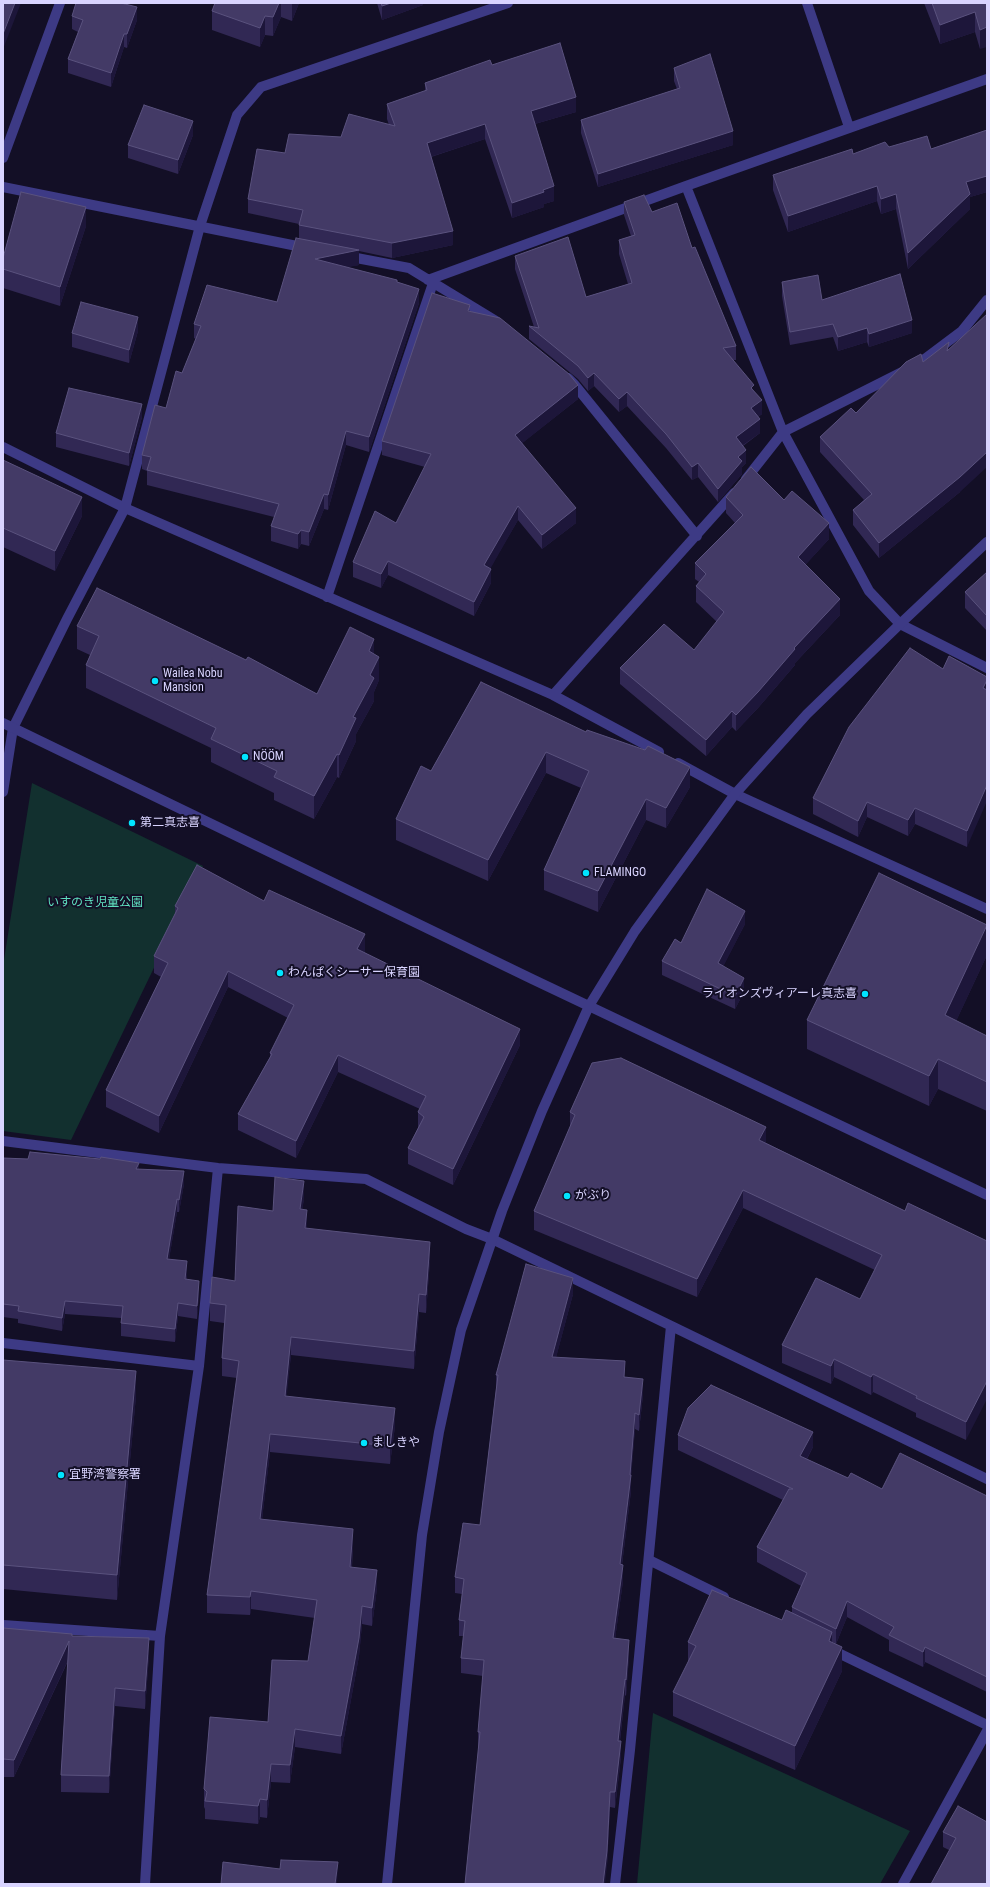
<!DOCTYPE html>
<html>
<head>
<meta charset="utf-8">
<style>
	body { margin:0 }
	#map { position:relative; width:990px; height:1887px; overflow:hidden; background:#130f26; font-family:"Roboto Condensed",sans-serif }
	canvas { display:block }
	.frame { position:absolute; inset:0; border:4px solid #d9d4ff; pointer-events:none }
</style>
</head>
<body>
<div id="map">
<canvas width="990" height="1887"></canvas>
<div class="frame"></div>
</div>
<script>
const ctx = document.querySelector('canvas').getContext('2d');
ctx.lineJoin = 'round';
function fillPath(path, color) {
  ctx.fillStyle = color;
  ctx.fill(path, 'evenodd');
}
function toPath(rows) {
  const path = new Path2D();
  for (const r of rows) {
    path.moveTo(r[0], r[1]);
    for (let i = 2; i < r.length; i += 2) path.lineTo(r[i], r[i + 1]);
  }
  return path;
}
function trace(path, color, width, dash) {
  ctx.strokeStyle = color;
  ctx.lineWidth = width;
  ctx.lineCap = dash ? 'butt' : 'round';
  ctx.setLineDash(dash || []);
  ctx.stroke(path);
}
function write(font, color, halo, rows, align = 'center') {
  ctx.font = font + ' "Roboto Condensed","Noto Sans JP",sans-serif';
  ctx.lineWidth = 4;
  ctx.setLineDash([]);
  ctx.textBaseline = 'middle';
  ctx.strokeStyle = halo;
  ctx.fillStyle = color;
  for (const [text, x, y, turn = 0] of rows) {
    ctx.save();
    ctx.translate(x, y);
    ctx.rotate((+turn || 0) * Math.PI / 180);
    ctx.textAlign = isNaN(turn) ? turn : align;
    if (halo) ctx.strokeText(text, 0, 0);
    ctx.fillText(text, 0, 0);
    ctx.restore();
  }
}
fillPath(toPath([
	[32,783,203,866,71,1140,3,1131,3,966],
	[653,1713,910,1831,880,1884,637,1884]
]), '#12302f');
trace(toPath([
	[807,3,849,127],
	[987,79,686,186,783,432,869,591,900,624,987,668],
	[3,158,60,3],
	[3,187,307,248],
	[346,256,409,268,496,321],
	[428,280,686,186],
	[568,378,574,384,697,536],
	[3,447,125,508,553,695,659,752],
	[746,479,783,432,918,364,962,331,987,300],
	[327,597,433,283],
	[553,695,734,493],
	[678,763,735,794,987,909],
	[3,792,13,728,67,619,125,508,200,226,237,115,261,87,508,3],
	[3,1141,218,1168,366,1179,466,1229,492,1239,987,1479],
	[3,1343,199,1366],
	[649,1560,724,1597],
	[3,1625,160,1636],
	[830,1649,987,1725],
	[145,1884,160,1636,199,1366,218,1168],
	[615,1884,630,1750,671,1326],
	[903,1884,987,1731]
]), '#3d3a85', 10);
trace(toPath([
	[3,723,532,979,987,1195],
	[387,1884,422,1535,439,1432,461,1330,502,1211,542,1111,589,1006,635,931,735,794,807,714,900,624,987,542]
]), '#3d3a85', 10);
fillPath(toPath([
	[215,3,299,3,292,21,281,17,273,36,265,35,260,47,212,30,212,11],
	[377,3,423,3,423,5,382,20],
	[924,3,987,3,980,49,975,32,940,44],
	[72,16,137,20,127,48,124,47,111,87,68,73,68,59,78,32,72,29],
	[492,65,576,112,535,124,554,201,544,204,544,207,512,218,485,139,431,157,453,245,392,258,359,251,359,265,346,267,397,282,419,303,369,452,346,445,328,510,324,509,309,546,301,544,298,549,271,541,271,526,274,517,147,485,147,471,142,469,142,455,166,408,182,373,196,339,194,338,194,324,277,302,299,238,299,224,248,213,248,199,285,153,389,125,387,119,387,104,425,91,425,83],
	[674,68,733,145,598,187,581,133,581,120,677,89,674,81],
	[987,130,987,192,970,197,970,209,908,269,896,209,881,214,877,201,788,232,773,190,773,175,889,147,931,149],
	[193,135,178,174,128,158,128,145],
	[624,202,652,212,692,248,736,346,736,360,733,360,754,391,762,414,758,417,760,433,743,446,746,463,742,467,742,474,718,502,698,477,692,480,666,448,627,406,619,412,594,386,588,391,578,379,529,339,529,326,534,327,515,269,515,256,586,297,628,284,619,254,619,240,631,236,624,215],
	[86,226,60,306,3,288,3,258],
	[782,282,822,300,912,333,869,347,867,342,838,351,833,337,790,345,782,296],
	[470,311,578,399,522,443,576,523,542,549,518,520,490,568,491,583,474,616,388,575,381,588,353,577,353,562,396,523,425,467,382,455,382,441],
	[138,331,129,363,72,347,72,333],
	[949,349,960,492,879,558,853,525,853,510,864,500,820,452,820,437,856,413,923,362],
	[142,417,129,466,56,447,56,433],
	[3,460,82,516,55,571,3,547],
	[726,497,784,500,829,539,805,565,840,615,795,663,795,665,758,708,736,731,732,727,706,756,620,684,620,668,694,650,717,622,696,602,696,586,699,582,695,579,695,563,735,523,726,513],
	[987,572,987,631,965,608,965,592],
	[77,626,246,660,317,694,374,654,379,680,374,692,374,701,356,734,356,741,339,778,337,777,314,819,274,800,274,793,211,762,211,748,86,688,86,665,90,655,77,649],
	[943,669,987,677,967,847,915,824,908,836,867,817,858,837,813,814,813,798],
	[481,682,690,787,666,828,646,820,598,912,544,890,544,870,581,788,546,773,488,881,396,840,396,819,431,771],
	[264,901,365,951,364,952,520,1045,453,1185,408,1164,408,1148,418,1128,418,1112,420,1109,338,1072,296,1158,238,1130,238,1114,270,1057,270,1053,288,1018,228,987,159,1133,106,1107,106,1090,161,977,154,973,154,956,175,914,175,906],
	[745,924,723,966,744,992,735,1009,662,975,662,961,681,943],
	[987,955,956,1021,987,1036,987,1111,938,1089,929,1106,807,1049,807,1020],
	[570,1112,766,1143,905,1211,987,1241,966,1440,916,1417,916,1413,873,1392,871,1395,834,1377,831,1384,782,1363,782,1345,860,1299,875,1270,743,1208,697,1297,534,1230,534,1211,570,1127],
	[3,1158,139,1169,184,1184,179,1212,177,1212,169,1259,187,1274,187,1279,199,1293,197,1319,178,1316,175,1342,121,1336,121,1318,65,1314,62,1331,18,1323,18,1319,3,1317],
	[304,1199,302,1209,307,1228,430,1260,426,1313,419,1312,414,1369,291,1355,286,1397,395,1426,390,1464,270,1452,262,1519,353,1547,352,1567,377,1588,372,1626,362,1624,359,1656,341,1754,295,1747,290,1783,271,1782,267,1818,260,1817,258,1824,205,1819,205,1809,204,1807,204,1789,268,1722,308,1661,315,1618,251,1609,250,1615,207,1613,207,1595,237,1378,222,1376,222,1358,224,1323,210,1321,210,1303,235,1281,273,1211],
	[573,1294,556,1357,625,1377,643,1395,639,1431,635,1429,631,1475,631,1491,622,1565,623,1581,615,1639,629,1656,626,1696,625,1695,620,1741,621,1757,615,1808,610,1807,607,1866,478,1748,478,1732,483,1676,461,1673,461,1658,464,1636,459,1636,459,1620,462,1594,455,1593,455,1577,480,1525,496,1389,496,1375],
	[3,1360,136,1396,117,1600,3,1589],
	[678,1435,813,1447,807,1459,848,1478,882,1489,987,1496,987,1692,925,1662,923,1667,889,1651,889,1640,847,1617,836,1644,832,1642,842,1671,795,1770,673,1716,673,1692,688,1663,688,1642,782,1620,792,1612,792,1607,801,1586,757,1562,757,1547,783,1500,678,1450],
	[3,1628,72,1636,149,1655,145,1709,115,1706,109,1793,61,1792,61,1775,68,1661,14,1777,3,1777],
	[987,1822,949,1850,943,1847,943,1832]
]), '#312854');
fillPath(toPath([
	[15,3,21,3,3,49,3,34],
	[279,3,281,3,281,17,273,36,273,17],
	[292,3,299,3,292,21],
	[391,3,423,3,423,5,382,20,382,6],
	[137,7,137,20,127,48,127,34],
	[975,12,975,32,940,44,940,25],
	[265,16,265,35,260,47,260,28],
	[987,27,987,47,980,49,980,30],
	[124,34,124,47,111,87,111,73],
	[576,97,576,112,531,125,531,111],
	[193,121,193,135,178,174,178,160],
	[485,124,485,139,427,158,427,143],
	[733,131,733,145,598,187,598,174],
	[987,176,987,192,970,197,970,209,908,269,908,253,966,182],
	[554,186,554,201,544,204,544,207,512,218,512,203,543,190],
	[877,186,877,201,788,232,788,216],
	[896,194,896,209,881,214,881,199],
	[86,207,86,226,60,306,60,287],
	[453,231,453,245,392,258,392,243],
	[359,250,359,265,315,274,315,259],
	[419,289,419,303,369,452,369,437],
	[138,317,138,331,129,363,129,350],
	[912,320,912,333,869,347,869,334],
	[867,328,867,342,838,351,838,337],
	[594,373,594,386,588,391,588,378],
	[578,385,578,399,515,449,515,435],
	[627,392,627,406,619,412,619,399],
	[762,400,762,414,751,422,751,408],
	[142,404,142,417,129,466,129,453],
	[760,419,760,433,736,450,736,437],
	[346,431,346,445,328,510,328,495],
	[746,450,746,463,742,467,742,474,718,502,718,489,738,457],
	[987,452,987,467,960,492,879,558,879,543],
	[698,463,698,477,692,480,692,467],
	[324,494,324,509,309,546,309,532],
	[82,497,82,516,55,571,55,551],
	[518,506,518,520,484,580,484,565],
	[576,508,576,523,542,549,542,535],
	[829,523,829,539,798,573,798,557],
	[301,530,301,544,298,549,298,534],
	[388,561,388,575,381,588,381,574],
	[491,569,491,583,474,616,474,602],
	[840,599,840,615,795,663,795,665,758,708,736,731,736,715,794,648],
	[374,639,374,662,369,651],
	[379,657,379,680,374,692,374,701,356,734,356,741,339,778,339,755,353,717,370,675],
	[987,680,987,696,983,688],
	[732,711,732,727,706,756,706,740],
	[546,752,546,773,488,881,488,860],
	[337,754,337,777,314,819,314,796],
	[690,767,690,787,666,828,666,808],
	[987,785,987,801,967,847,967,831],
	[646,799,646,820,598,912,598,891],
	[867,802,867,817,858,837,858,821],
	[915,808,915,824,908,836,908,820],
	[745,911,745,924,718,977,718,963],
	[987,925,987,955,945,1045,945,1015],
	[365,934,365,951,357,965,357,949],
	[228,971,228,987,159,1133,159,1116],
	[744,978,744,992,735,1009,735,996],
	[520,1029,520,1045,453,1185,453,1169],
	[338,1055,338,1072,296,1158,296,1141],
	[938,1059,938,1089,929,1106,929,1076],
	[766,1127,766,1146,759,1140],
	[139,1163,139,1176,136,1169],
	[184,1171,184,1184,179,1212,179,1200],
	[304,1181,304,1199,300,1227,300,1209],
	[743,1190,743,1208,697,1297,697,1279],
	[177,1199,177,1212,167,1271,167,1259],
	[307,1210,307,1228,305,1246,305,1228],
	[430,1242,430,1260,426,1313,426,1295],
	[187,1261,187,1274,185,1291,185,1279],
	[573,1278,573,1294,552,1373,552,1357],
	[199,1281,199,1293,197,1319,197,1306],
	[419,1294,419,1312,414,1369,414,1351],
	[65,1301,65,1314,62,1331,62,1318],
	[178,1303,178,1316,175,1342,175,1329],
	[291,1337,291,1355,285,1414,285,1396],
	[834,1359,834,1377,831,1384,831,1366],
	[136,1371,136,1396,117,1600,117,1575],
	[873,1374,873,1392,871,1395,871,1377],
	[643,1379,643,1395,639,1431,639,1415],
	[987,1381,987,1399,966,1440,966,1422],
	[395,1408,395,1426,390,1464,390,1446],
	[635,1413,635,1429,631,1480,631,1475,631,1491,620,1580,620,1564,630,1475],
	[813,1432,813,1447,800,1471,800,1456],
	[270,1434,270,1452,260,1537,260,1519],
	[353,1529,353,1547,350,1585,350,1567],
	[623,1565,623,1581,613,1654,613,1638],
	[377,1570,377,1588,372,1626,372,1608],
	[251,1591,251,1609,250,1615,250,1597],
	[847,1601,847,1617,836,1644,836,1629],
	[362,1606,362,1624,359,1656,341,1754,341,1736],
	[832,1632,832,1657,829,1641],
	[149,1638,149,1655,145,1709,145,1691],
	[629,1640,629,1656,626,1696,626,1680],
	[69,1641,69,1658,14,1777,14,1760],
	[842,1647,842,1671,795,1770,795,1746],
	[925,1647,925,1662,923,1667,923,1652],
	[625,1679,625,1695,618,1756,618,1741],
	[115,1688,115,1706,109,1793,109,1776],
	[295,1729,295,1747,290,1783,290,1765],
	[621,1741,621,1757,615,1808,615,1792],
	[271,1764,271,1782,267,1818,267,1800],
	[610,1792,610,1807,607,1866,605,1884,603,1884],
	[260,1799,260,1817,258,1824,258,1806],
	[338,1862,337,1884,335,1884]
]), '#1d163a');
const building = toPath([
	[3,3,15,3,3,34,3,3],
	[76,3,121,3,137,7,127,34,124,34,111,73,68,59,83,20,72,16,76,3],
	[215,3,279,3,273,17,265,16,260,28,212,11,215,3],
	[381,3,391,3,382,6,381,3],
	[932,3,987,3,987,27,980,30,975,12,940,25,932,3],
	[560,43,576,97,531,111,554,186,543,190,544,192,512,203,485,124,427,143,453,231,392,243,299,225,303,210,248,199,257,149,285,153,289,134,341,137,349,114,395,126,387,104,427,90,425,83,490,60,492,65,560,43],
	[710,54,733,131,598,174,581,120,680,88,674,68,710,54],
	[144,105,193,121,178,160,128,145,144,105],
	[987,130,987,176,966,182,970,194,908,253,896,194,881,199,877,186,788,216,773,175,852,149,853,154,885,142,889,147,927,136,931,149,987,130],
	[21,192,86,207,60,287,3,269,3,258,21,192],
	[644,195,652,212,677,203,692,248,695,247,736,346,723,348,754,385,751,388,762,400,751,408,760,419,736,437,746,450,738,457,742,461,718,489,698,463,692,467,666,434,627,392,619,399,594,373,588,378,578,366,529,326,539,328,515,256,568,237,586,297,632,283,619,240,635,235,624,202,644,195],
	[296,238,359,250,315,259,397,280,397,282,419,289,369,437,346,431,328,495,324,494,309,532,301,530,298,534,271,526,279,504,147,470,151,457,142,455,155,405,166,408,176,371,182,373,201,326,194,324,207,285,277,302,296,238],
	[900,274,912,320,869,334,867,328,838,337,833,324,790,332,782,282,818,275,822,300,900,274],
	[432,293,470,305,468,311,500,318,569,374,578,385,515,435,576,508,542,535,518,506,484,565,491,569,474,602,388,561,381,574,353,562,375,511,396,523,431,454,382,441,432,293],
	[81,302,138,317,129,350,72,333,81,302],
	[987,314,987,452,960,477,879,543,853,510,872,494,820,437,851,408,856,413,906,362,921,354,923,362,949,342,947,351,987,314],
	[69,388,142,404,129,453,56,433,69,388],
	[3,460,82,497,55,551,3,528,3,460],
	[751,467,784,500,792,491,829,523,798,557,840,599,794,648,795,649,758,692,736,715,732,711,706,740,620,668,664,624,694,650,724,612,696,586,706,574,695,563,743,515,726,497,751,467],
	[987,572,987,616,965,592,987,572],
	[97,588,246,660,248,657,317,694,350,627,374,639,369,651,379,657,370,675,374,678,353,717,356,718,339,755,337,754,314,796,274,777,277,771,211,739,216,728,86,665,99,636,77,626,97,588],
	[910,648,943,669,949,656,987,677,987,680,983,688,987,690,987,785,967,831,915,808,908,820,867,802,858,821,813,798,849,727,910,648],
	[481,682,586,732,587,730,645,750,648,746,690,767,666,808,646,799,598,891,544,870,589,771,546,752,488,860,396,819,421,766,431,771,481,682],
	[197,865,264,901,269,890,365,934,357,949,520,1029,453,1169,408,1148,424,1117,418,1112,426,1096,338,1055,296,1141,238,1114,272,1054,270,1053,294,1005,228,971,159,1116,106,1090,168,963,154,956,178,908,175,906,197,865],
	[879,873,987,925,945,1015,987,1036,987,1082,938,1059,929,1076,807,1020,879,873],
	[707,889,745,911,718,963,744,978,735,996,662,961,675,939,681,943,707,889],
	[621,1058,766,1127,759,1140,905,1211,908,1203,987,1241,987,1381,966,1422,916,1398,917,1396,873,1374,871,1377,834,1359,831,1366,782,1345,816,1278,860,1299,882,1255,743,1190,697,1279,534,1211,575,1115,570,1112,592,1063,621,1058],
	[30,1152,100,1159,101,1157,139,1163,136,1169,184,1171,179,1200,177,1199,167,1259,187,1261,185,1279,199,1281,197,1306,178,1303,175,1329,121,1323,123,1306,65,1301,62,1318,18,1311,19,1306,3,1304,3,1158,28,1159,30,1152],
	[275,1177,304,1181,300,1209,307,1210,305,1228,430,1242,426,1295,419,1294,414,1351,291,1337,285,1396,395,1408,390,1446,270,1434,260,1519,353,1529,350,1567,377,1570,372,1608,362,1606,359,1638,341,1736,295,1729,290,1765,271,1764,267,1800,260,1799,258,1806,205,1801,207,1792,204,1789,210,1717,268,1722,272,1660,308,1661,317,1600,251,1591,250,1597,207,1595,239,1361,222,1358,226,1305,210,1303,212,1277,235,1281,238,1206,273,1211,275,1177],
	[526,1264,573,1278,552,1357,625,1361,624,1377,643,1379,639,1415,635,1413,630,1475,631,1475,620,1564,623,1565,613,1638,629,1640,626,1680,625,1679,618,1741,621,1741,615,1792,610,1792,607,1851,603,1884,465,1884,480,1732,478,1732,484,1660,461,1658,465,1621,459,1620,464,1579,455,1577,463,1523,480,1525,498,1375,496,1375,526,1264],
	[3,1360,136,1371,117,1575,3,1565,3,1360],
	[711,1385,813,1432,800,1456,848,1478,851,1473,882,1489,900,1453,987,1496,987,1677,925,1647,923,1652,889,1635,894,1627,847,1601,836,1629,792,1607,807,1573,757,1547,789,1489,793,1489,678,1435,688,1408,711,1385],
	[712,1590,782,1620,786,1610,832,1632,829,1641,842,1647,795,1746,673,1692,696,1646,688,1642,712,1590],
	[3,1628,72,1634,72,1636,149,1638,145,1691,115,1688,109,1776,61,1775,69,1641,14,1760,3,1759,3,1628],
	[958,1806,987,1822,987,1884,931,1884,956,1838,943,1832,958,1806],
	[281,1860,338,1862,335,1884,221,1884,223,1862,280,1869,281,1860]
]);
fillPath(building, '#433a66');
trace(building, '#5a527e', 1);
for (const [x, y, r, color] of [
	[155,681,4,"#00e5ff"],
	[245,757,4,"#00e5ff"],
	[132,823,4,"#00e5ff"],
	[586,873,4,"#00e5ff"],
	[280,973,4,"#00e5ff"],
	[865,994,4,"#00e5ff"],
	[567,1196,4,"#00e5ff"],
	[364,1443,4,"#00e5ff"],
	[61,1475,4,"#00e5ff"]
]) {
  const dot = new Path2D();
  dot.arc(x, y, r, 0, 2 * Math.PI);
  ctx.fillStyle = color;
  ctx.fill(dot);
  trace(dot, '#130f26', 1.5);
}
write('12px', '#d9d4ff', '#130f26', [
	["Wailea Nobu",163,674],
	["Mansion",163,688],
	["NÖÖM",253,757],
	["第二真志喜",140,823],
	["FLAMINGO",594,873],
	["わんぱくシーサー保育園",288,973],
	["ライオンズヴィアーレ真志喜",857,994,"right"],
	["がぶり",575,1196],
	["ましきや",372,1443],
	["宜野湾警察署",69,1475]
], 'left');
write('12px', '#5fe0c0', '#130f26', [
	["いすのき児童公園",95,903]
]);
</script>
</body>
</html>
